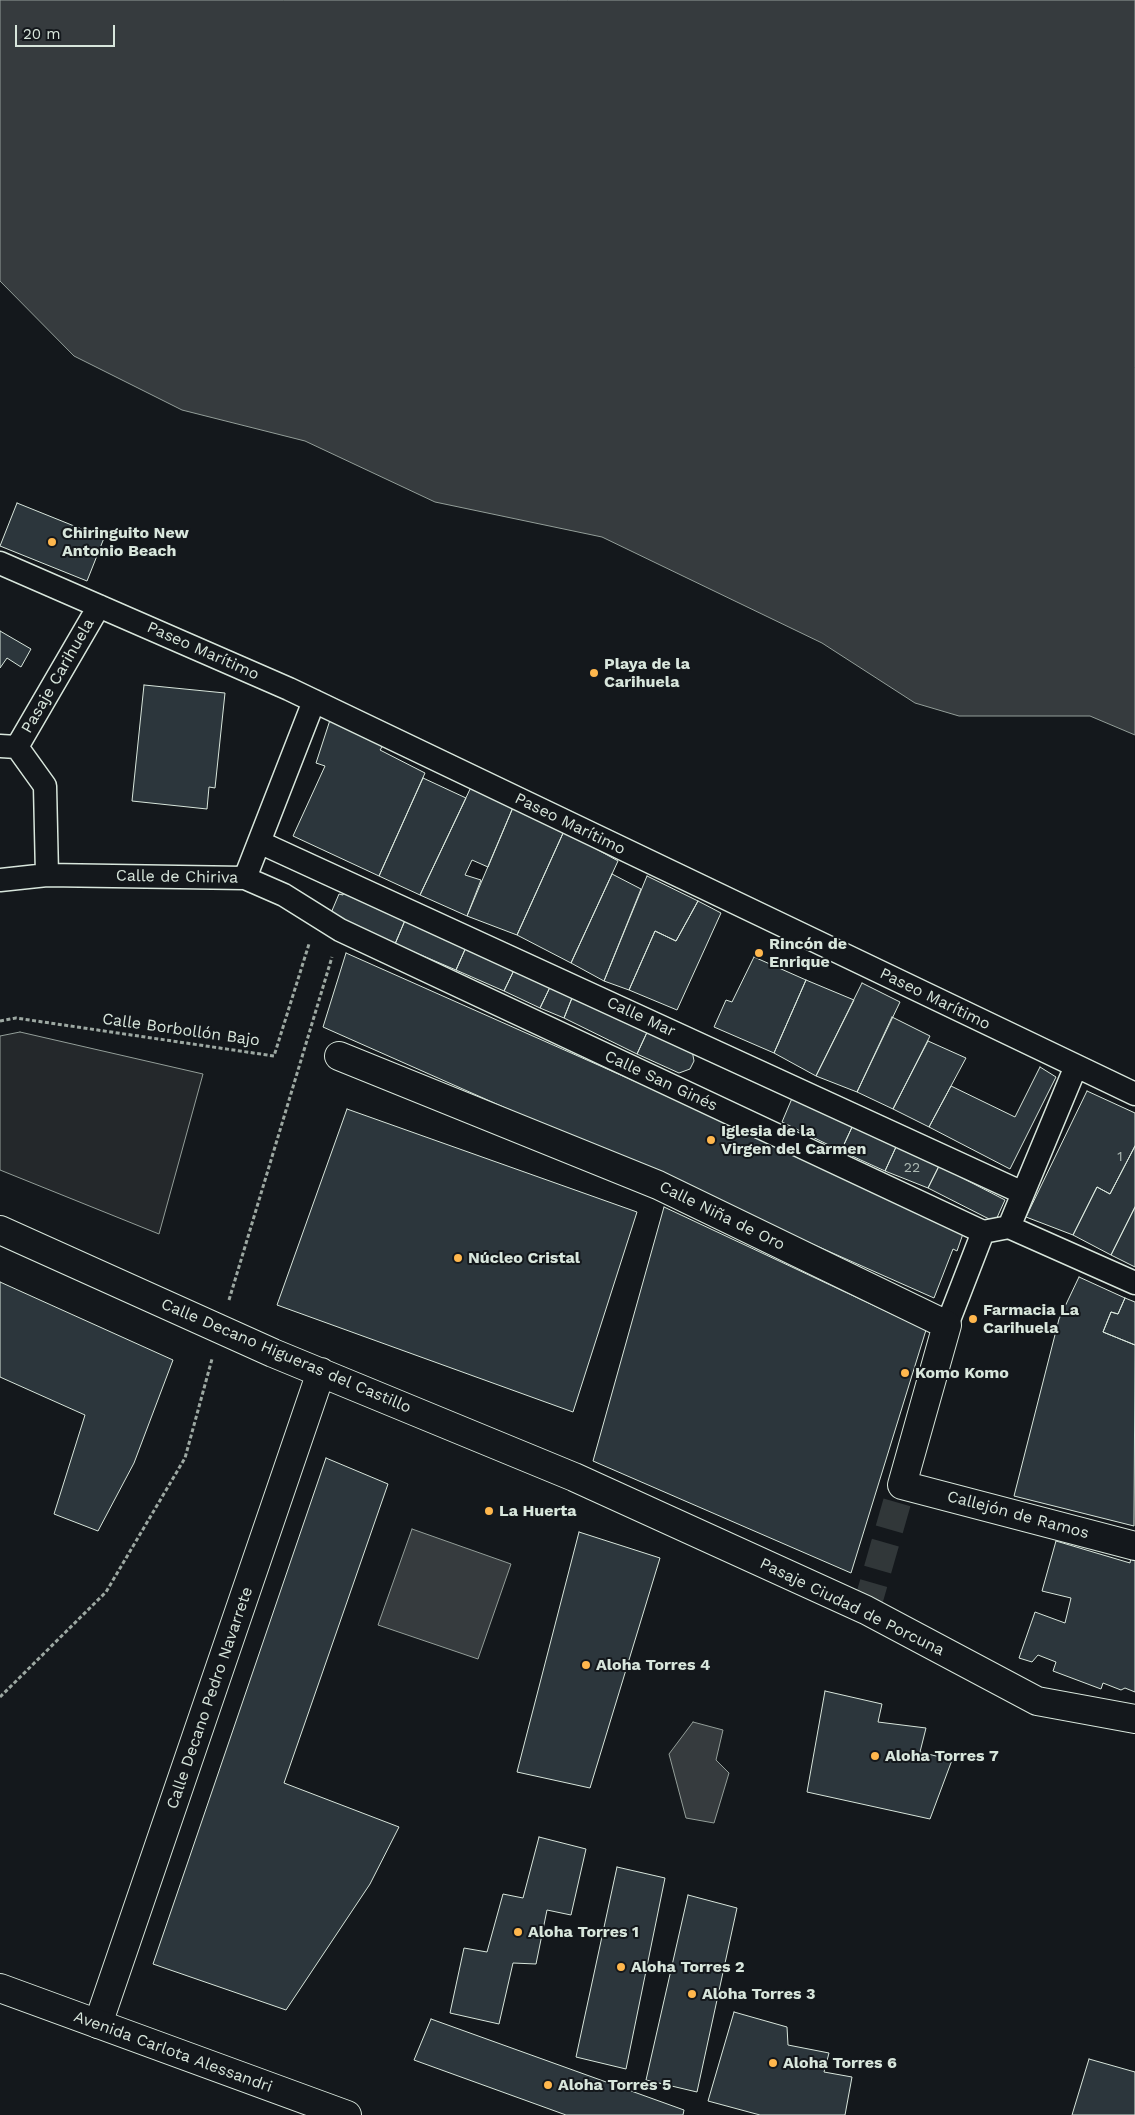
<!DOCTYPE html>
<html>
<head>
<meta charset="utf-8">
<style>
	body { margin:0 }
	#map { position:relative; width:1135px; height:2115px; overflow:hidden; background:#14181c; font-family:"Work Sans",sans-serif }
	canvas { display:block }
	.scale { position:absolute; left:15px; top:25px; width:100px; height:22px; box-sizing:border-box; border:2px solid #d8e6dc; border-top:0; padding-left:6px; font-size:15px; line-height:18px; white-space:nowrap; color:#d8e6dc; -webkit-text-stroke:4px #14181c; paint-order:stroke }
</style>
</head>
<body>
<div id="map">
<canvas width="1135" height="2115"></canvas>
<div class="scale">20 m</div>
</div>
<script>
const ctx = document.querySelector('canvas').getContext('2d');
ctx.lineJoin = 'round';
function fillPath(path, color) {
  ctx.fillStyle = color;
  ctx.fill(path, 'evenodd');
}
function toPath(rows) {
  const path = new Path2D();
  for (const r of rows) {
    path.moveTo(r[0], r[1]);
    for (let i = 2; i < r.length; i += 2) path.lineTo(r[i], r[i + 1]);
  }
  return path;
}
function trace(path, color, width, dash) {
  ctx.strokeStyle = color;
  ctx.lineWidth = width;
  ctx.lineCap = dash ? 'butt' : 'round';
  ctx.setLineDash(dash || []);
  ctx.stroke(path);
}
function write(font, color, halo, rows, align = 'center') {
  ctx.font = font + ' "Work Sans",sans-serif';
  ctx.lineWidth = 4;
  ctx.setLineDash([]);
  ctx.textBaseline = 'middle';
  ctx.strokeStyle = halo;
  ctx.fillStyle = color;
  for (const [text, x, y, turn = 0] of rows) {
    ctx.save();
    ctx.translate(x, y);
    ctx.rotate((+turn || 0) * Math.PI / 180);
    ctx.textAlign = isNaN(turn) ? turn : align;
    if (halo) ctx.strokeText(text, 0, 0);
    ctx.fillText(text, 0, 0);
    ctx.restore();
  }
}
const parking = toPath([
	[20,1032,203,1074,159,1234,0,1170,0,1036,20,1032]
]);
fillPath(parking, '#24282b');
trace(parking, '#939e99', 1);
const water = toPath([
	[0,0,1135,0,1135,735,1090,716,959,716,915,703,822,643,602,537,435,502,305,441,182,410,74,356,0,281,0,0],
	[412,1529,511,1564,478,1659,378,1625,412,1529],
	[693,1722,723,1730,716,1760,729,1773,714,1823,686,1818,669,1754,693,1722]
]);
fillPath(water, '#363b3e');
trace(water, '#939e99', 1);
const building = toPath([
	[17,503,104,538,87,581,0,546,17,503],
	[0,631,31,649,21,667,7,658,0,668,0,631],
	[144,685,225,693,215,788,209,787,207,809,132,801,144,685],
	[331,717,384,744,380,750,425,773,379,876,293,836,325,766,316,763,331,717],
	[423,778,466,798,420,895,379,876,423,778],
	[472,785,514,805,488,867,472,860,465,875,481,880,467,916,420,895,472,785],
	[514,805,564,831,517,935,467,916,514,805],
	[564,831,618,861,571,963,517,935,564,831],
	[612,874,641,889,604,981,571,963,612,874],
	[647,876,698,901,676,941,655,931,629,990,604,981,647,876],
	[344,892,406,918,395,944,333,918,331,913,339,894,343,895,344,892],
	[698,901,721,913,677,1010,629,990,655,931,676,941,698,901],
	[406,918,467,945,456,970,395,944,406,918],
	[467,945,516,966,504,991,456,970,467,945],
	[346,953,965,1228,957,1251,953,1249,934,1298,323,1027,346,953],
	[754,957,806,980,774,1053,714,1027,726,1000,732,1002,754,957],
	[516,966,552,983,540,1008,504,991,516,966],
	[806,980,854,1000,816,1076,774,1053,806,980],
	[552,983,574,993,564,1018,540,1008,552,983],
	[862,983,900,1002,857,1092,816,1076,862,983],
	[574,993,649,1028,637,1054,564,1018,574,993],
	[892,1017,930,1036,893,1109,857,1092,892,1017],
	[649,1028,692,1050,694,1061,690,1069,679,1073,637,1054,649,1028],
	[928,1041,966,1058,929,1127,893,1109,928,1041],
	[1040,1067,1056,1077,1010,1169,929,1127,951,1086,1015,1117,1040,1067],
	[1087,1091,1135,1113,1135,1146,1110,1194,1097,1187,1073,1235,1026,1217,1087,1091],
	[793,1096,853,1125,841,1151,782,1122,793,1096],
	[347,1109,637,1212,573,1412,277,1305,347,1109],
	[853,1125,896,1147,885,1171,841,1151,853,1125],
	[1135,1146,1135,1207,1111,1255,1073,1235,1097,1187,1110,1194,1135,1146],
	[896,1147,939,1166,928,1188,885,1171,896,1147],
	[939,1166,1005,1200,995,1222,928,1188,939,1166],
	[664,1207,926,1330,851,1573,593,1461,664,1207],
	[1135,1207,1135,1267,1111,1255,1135,1207],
	[1079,1277,1125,1298,1118,1314,1111,1312,1103,1332,1135,1345,1134,1526,1014,1496,1059,1319,1079,1277],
	[0,1282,173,1360,134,1463,98,1531,54,1514,85,1415,0,1377,0,1282],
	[1125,1298,1135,1302,1135,1345,1103,1332,1111,1312,1118,1314,1125,1298],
	[326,1458,388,1484,284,1783,399,1827,370,1884,286,2010,153,1964,326,1458],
	[579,1532,660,1558,590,1788,517,1772,579,1532],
	[1056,1541,1130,1563,1131,1557,1135,1558,1135,1692,1125,1688,1121,1690,1103,1683,1101,1689,1053,1671,1056,1662,1038,1655,1032,1662,1019,1658,1035,1612,1065,1623,1071,1598,1042,1591,1056,1541],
	[825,1691,882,1704,878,1722,926,1728,920,1752,952,1760,930,1819,807,1792,825,1691],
	[539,1837,586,1849,571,1915,547,1910,536,1964,513,1963,499,2024,450,2013,464,1948,487,1952,503,1894,523,1898,539,1837],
	[617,1867,665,1878,626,2069,576,2057,617,1867],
	[688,1895,737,1908,697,2092,646,2080,688,1895],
	[734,2012,787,2027,788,2045,829,2053,824,2072,852,2077,845,2115,760,2115,708,2101,734,2012],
	[431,2019,684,2110,683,2115,566,2115,414,2060,431,2019],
	[1089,2059,1135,2072,1135,2115,1072,2115,1089,2059]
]);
fillPath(building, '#2c363c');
trace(building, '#d8e6dc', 1);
trace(toPath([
	[866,1610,902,1485]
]), '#313739', 28, [28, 14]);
const pedestrian = toPath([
	[0,563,289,689,1135,1094],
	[0,746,17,747,45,786,47,875],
	[17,747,99,606],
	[259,842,1023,1193],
	[245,878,314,701],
	[0,880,47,875,245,878,284,895,340,930,983,1232],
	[1009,1227,1135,1283],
	[947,1325,983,1232,1009,1227,1076,1066]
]);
const minor = toPath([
	[339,1056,658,1185,947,1325,902,1485,1135,1546],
	[0,1230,273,1353,574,1477,866,1610,1037,1701,1135,1719],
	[98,2024,321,1372]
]);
const secondary = toPath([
	[0,1988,347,2115]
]);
trace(pedestrian, '#d8e6dc', 25);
trace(minor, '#d8e6dc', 30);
trace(secondary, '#d8e6dc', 30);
trace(toPath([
	[0,1021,16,1018,274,1056,309,944],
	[229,1300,332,957],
	[0,1697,106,1592,185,1458,212,1359]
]), '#9da8a2', 3, [4, 2.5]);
trace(pedestrian, '#14181c', 22);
trace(minor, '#14181c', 28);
trace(secondary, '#14181c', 28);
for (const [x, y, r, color] of [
	[52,542,5,"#ffb74d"],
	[594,673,5,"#ffb74d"],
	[759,953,5,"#ffb74d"],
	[711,1140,5,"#ffb74d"],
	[458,1258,5,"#ffb74d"],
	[973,1319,5,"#ffb74d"],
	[905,1373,5,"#ffb74d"],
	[489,1511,5,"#ffb74d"],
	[586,1665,5,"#ffb74d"],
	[875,1756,5,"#ffb74d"],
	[518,1932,5,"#ffb74d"],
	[621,1967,5,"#ffb74d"],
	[692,1994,5,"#ffb74d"],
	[773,2063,5,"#ffb74d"],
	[548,2085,5,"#ffb74d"]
]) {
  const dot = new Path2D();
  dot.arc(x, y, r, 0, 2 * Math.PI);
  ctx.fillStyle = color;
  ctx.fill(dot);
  trace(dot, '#14181c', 2);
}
write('14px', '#adbab4', null, [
	["1",1120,1157],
	["22",912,1168]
]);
write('bold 16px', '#d8e6dc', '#14181c', [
	["Chiringuito New",62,533],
	["Antonio Beach",62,551],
	["Playa de la",604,664],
	["Carihuela",604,682],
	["Rincón de",769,944],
	["Enrique",769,962],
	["Iglesia de la",721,1131],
	["Virgen del Carmen",721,1149],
	["Núcleo Cristal",468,1258],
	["Farmacia La",983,1310],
	["Carihuela",983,1328],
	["Komo Komo",915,1373],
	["La Huerta",499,1511],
	["Aloha Torres 4",596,1665],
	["Aloha Torres 7",885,1756],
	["Aloha Torres 1",528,1932],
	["Aloha Torres 2",631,1967],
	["Aloha Torres 3",702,1994],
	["Aloha Torres 6",783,2063],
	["Aloha Torres 5",558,2085]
], 'left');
write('16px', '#d8e6dc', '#14181c', [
	["Paseo Marítimo",203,651,24],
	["Pasaje Carihuela",58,676,-60],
	["Paseo Marítimo",570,824,26],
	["Calle de Chiriva",177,877,1],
	["Paseo Marítimo",935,999,26],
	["Calle Mar",641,1017,25],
	["Calle Borbollón Bajo",181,1030,8],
	["Calle San Ginés",661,1081,25],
	["Calle Niña de Oro",722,1216,26],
	["Calle Decano Higueras del Castillo",286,1356,23],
	["Callejón de Ramos",1018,1515,15],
	["Pasaje Ciudad de Porcuna",852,1607,26],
	["Calle Decano Pedro Navarrete",210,1698,-71],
	["Avenida Carlota Alessandri",173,2052,20]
]);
</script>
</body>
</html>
